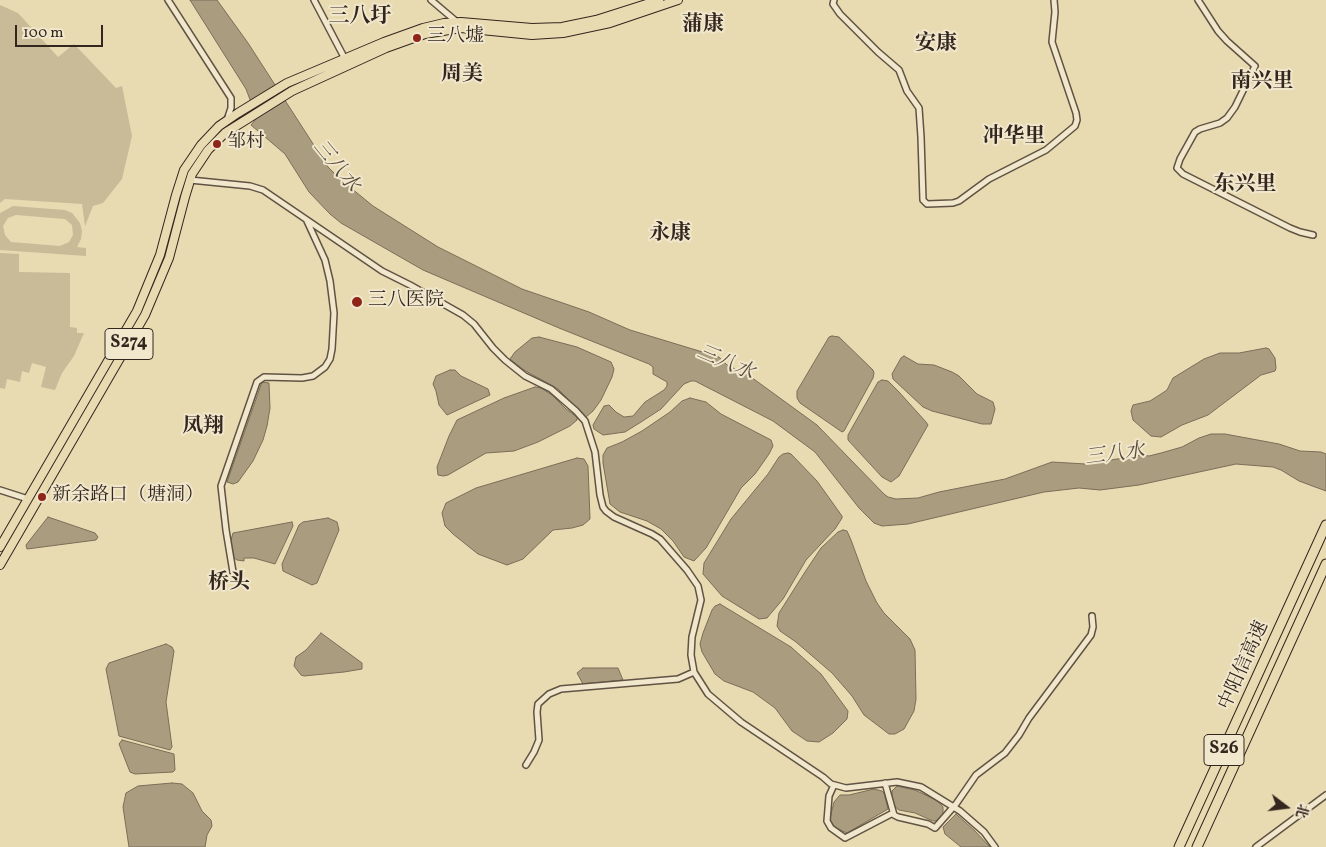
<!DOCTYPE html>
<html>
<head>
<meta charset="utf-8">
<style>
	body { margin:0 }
	#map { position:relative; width:1326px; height:847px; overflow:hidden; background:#e8dab1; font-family:Vollkorn,"Noto Serif SC",serif }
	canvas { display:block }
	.north { position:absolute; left:1261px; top:782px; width:50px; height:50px; -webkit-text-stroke:4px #f0e7cc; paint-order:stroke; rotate:105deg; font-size:14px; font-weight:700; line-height:20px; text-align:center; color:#33261e }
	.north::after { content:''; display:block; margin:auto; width:18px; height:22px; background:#33261e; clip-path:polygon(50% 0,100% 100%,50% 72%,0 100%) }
	.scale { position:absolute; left:15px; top:25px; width:88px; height:22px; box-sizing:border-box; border:2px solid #33261e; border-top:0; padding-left:6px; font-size:15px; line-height:18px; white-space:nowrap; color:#33261e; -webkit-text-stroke:4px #f0e7cc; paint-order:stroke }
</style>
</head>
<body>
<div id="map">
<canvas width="1326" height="847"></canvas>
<div class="north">北</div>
<div class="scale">100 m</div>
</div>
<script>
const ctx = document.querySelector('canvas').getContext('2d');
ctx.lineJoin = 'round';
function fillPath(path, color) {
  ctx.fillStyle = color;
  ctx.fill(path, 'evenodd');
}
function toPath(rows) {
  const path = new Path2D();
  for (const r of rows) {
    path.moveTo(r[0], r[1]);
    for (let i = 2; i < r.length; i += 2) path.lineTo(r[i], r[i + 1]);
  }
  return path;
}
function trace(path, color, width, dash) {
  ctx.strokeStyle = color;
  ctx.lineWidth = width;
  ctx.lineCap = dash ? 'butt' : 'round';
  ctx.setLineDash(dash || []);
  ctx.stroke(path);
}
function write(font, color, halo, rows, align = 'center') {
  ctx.font = font + ' Vollkorn,"Noto Serif SC",serif';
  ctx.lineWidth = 4;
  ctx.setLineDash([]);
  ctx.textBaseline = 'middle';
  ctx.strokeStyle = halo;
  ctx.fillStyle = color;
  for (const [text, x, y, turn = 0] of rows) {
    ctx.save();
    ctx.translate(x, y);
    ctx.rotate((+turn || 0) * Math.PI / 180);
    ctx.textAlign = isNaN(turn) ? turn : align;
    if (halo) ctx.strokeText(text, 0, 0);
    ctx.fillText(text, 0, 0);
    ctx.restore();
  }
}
fillPath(toPath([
	[0,5,18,13,58,57,74,44,116,88,122,86,132,136,122,179,103,203,93,206,85,226,82,204,5,199,0,203],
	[13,206,65,210,72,213,80,223,82,231,81,239,77,247,86,248,86,256,0,250,0,213],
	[16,215,65,219,72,225,73,235,69,242,60,246,11,242,5,235,3,226,8,218],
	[0,253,19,254,19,272,70,273,70,327,77,328,77,333,84,333,74,356,62,373,55,390,41,387,46,367,32,363,29,373,22,371,20,382,7,379,5,389,0,388]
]), '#c9bb98');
const water = toPath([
	[190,0,217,0,248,43,328,167,340,179,373,206,438,247,522,289,589,312,630,330,719,357,727,365,751,377,817,425,884,494,888,497,896,499,918,498,939,492,1005,479,1052,462,1086,464,1142,455,1149,456,1161,453,1182,447,1199,438,1211,434,1225,434,1279,444,1300,451,1321,452,1326,454,1326,491,1299,481,1281,470,1273,467,1236,464,1139,485,1100,490,1079,488,1044,492,908,524,882,526,874,523,859,508,815,452,773,421,695,381,691,381,684,384,661,409,641,422,625,432,603,435,594,429,593,425,604,406,609,405,616,412,624,417,633,416,645,402,664,390,667,386,667,382,653,374,653,367,649,364,559,328,423,270,341,223,330,214,309,192,285,154,251,125,257,118,246,89,190,0],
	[832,336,839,337,873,370,874,373,873,378,844,431,842,432,800,403,797,398,797,391,829,337,832,336],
	[539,337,577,347,611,362,614,369,612,377,601,400,593,411,586,417,558,389,524,370,510,359,515,352,532,338,539,337],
	[1266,348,1269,349,1275,358,1276,368,1275,371,1261,375,1208,415,1182,425,1161,437,1151,436,1133,420,1131,411,1133,405,1150,401,1161,394,1167,390,1173,378,1204,359,1220,353,1239,353,1266,348],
	[904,356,918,364,934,365,952,372,959,376,977,394,993,402,995,409,991,424,982,424,932,411,923,407,893,379,892,374,901,358,904,356],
	[450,370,455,370,461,376,488,389,490,395,447,415,439,405,436,391,433,384,436,376,450,370],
	[882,380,888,381,899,392,926,422,928,425,899,476,891,482,882,477,848,440,848,435,878,382,882,380],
	[262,382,269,383,270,408,267,426,263,440,253,461,238,482,233,484,227,482,262,382],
	[535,387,541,388,552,395,566,409,577,417,577,420,570,426,538,442,514,451,486,453,448,475,443,476,438,475,437,467,449,436,457,420,504,398,535,387],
	[690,398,706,402,721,414,771,440,773,446,769,454,755,474,741,488,706,548,694,561,684,557,673,541,661,529,647,521,620,512,610,504,603,463,603,455,607,448,622,442,642,431,670,412,682,401,690,398],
	[788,453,791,454,817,481,842,516,842,518,835,529,806,560,783,599,767,618,759,619,722,596,703,574,704,563,731,519,768,474,779,457,783,454,788,453],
	[577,458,584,459,588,466,590,519,583,525,572,528,553,530,523,559,507,565,478,554,453,534,445,526,442,513,446,503,476,488,577,458],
	[48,517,95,533,98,537,96,540,27,549,26,545,48,517],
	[328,518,337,522,339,530,317,583,312,585,283,571,282,564,299,525,303,522,328,518],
	[292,522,293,526,275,564,254,558,244,558,244,561,237,560,233,557,231,540,233,533,292,522],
	[843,530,847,531,851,540,866,581,877,603,884,613,910,639,915,650,916,699,914,711,904,729,895,734,889,734,864,715,852,696,832,673,796,642,780,631,777,626,779,613,805,572,821,548,838,532,843,530],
	[720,604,791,647,821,674,848,711,847,719,833,733,819,742,807,741,792,731,775,708,753,692,724,681,715,674,702,652,700,644,703,633,712,610,715,606,720,604],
	[321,633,362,663,362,669,344,672,304,676,301,675,294,666,296,657,306,650,321,633],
	[166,644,172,647,174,651,166,702,172,747,170,750,119,736,106,669,109,663,166,644],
	[583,668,618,668,623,680,583,684,577,673,583,668],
	[122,740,174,754,175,770,173,772,135,774,130,772,119,744,122,740],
	[172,783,182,784,193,793,202,811,211,820,212,826,207,835,205,847,129,847,123,807,126,793,138,786,172,783],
	[897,786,915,790,938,801,943,807,943,814,936,821,933,821,915,813,899,810,894,806,892,795,892,791,897,786],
	[874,789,882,791,884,793,888,809,847,833,832,826,830,818,834,802,840,795,849,795,874,789],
	[956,814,974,830,990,847,961,847,945,834,943,827,956,814]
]);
fillPath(water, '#aa9d7f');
trace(water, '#7a6d58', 1);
const minor = toPath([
	[168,0,231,98,231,108,227,120],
	[314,0,345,59],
	[431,0,457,22],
	[834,0,833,4,840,14,878,52,899,70,907,91,919,108,921,137,923,200,927,204,953,203,959,201,989,179,1046,150,1075,126,1077,120,1076,113,1052,42,1055,12,1054,0],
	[1198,0,1218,31,1227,41,1255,66,1235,107,1227,118,1220,123,1200,129,1195,132,1180,159,1177,168,1183,174,1290,228,1300,232,1313,235],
	[190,180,250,186,263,190,382,271,410,285,463,315,474,324,493,348,505,360,525,376,551,389,576,411,585,421,595,452,600,495,603,507,606,511,614,517,652,534,660,539,687,570,698,586,701,600,692,637,691,655,694,672,708,694,741,722,823,777,831,784,846,788,897,782,921,787,960,811,984,832,995,847],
	[0,490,28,499],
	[233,572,226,530,221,486,257,382,264,377,302,378,313,376,325,367,330,359,332,349,334,313,330,281,325,260,307,221],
	[526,765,534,752,539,740,537,712,538,704,549,694,561,689,678,679,694,672],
	[885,783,894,815,898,817,928,824,935,828,956,804,976,775,1005,753,1019,735,1029,718,1091,635,1093,627,1092,616],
	[834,785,829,796,827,821,831,828,845,838,893,813],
	[1256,847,1326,795]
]);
const primary = toPath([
	[0,547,137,311,160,255,176,195,184,170,201,145,219,126,238,113,287,83,384,42,423,28,444,23,461,22,532,28,562,27,596,20,659,0],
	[0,565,145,315,169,258,185,197,192,174,208,150,225,133,292,91,386,48,425,34,461,28,532,35,563,33,610,23,678,0]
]);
const motorway = toPath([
	[1179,847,1326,525],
	[1197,847,1326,564]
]);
trace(minor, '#605343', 8);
trace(primary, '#33261e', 10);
trace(motorway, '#33261e', 11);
trace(minor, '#f0e7cc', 5);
trace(primary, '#e8dab1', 8);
trace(motorway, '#e8dab1', 9);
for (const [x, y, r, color] of [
	[417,38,5,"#8f2418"],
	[217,144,5,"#8f2418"],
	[357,302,6,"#8f2418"],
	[42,497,5,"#8f2418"]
]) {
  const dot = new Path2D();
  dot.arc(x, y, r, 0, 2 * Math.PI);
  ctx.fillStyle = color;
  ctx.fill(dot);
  trace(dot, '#f0e7cc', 2);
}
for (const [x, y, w] of [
	[129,344,48],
	[1224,750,40]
]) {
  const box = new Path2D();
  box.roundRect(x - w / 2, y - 15.5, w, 31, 4);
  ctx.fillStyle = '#f0e7cc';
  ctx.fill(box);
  trace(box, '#33261e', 1);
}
write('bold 18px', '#33261e', null, [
	["S274",129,344],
	["S26",1224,750]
]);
write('19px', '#33261e', '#f0e7cc', [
	["三八墟",427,38],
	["邹村",227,144],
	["三八医院",368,302],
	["新余路口（塘洞）",52,497]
], 'left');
write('19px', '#33261e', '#f0e7cc', [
	["中阳信高速",1245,666,-66]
]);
write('italic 20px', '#574a3b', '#f0e7cc', [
	["三八水",335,167,51],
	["三八水",725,364,23],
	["三八水",1115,456,-7]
]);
write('bold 21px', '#33261e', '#f0e7cc', [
	["三八圩",360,18],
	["蒲康",703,26],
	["安康",936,45],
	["周美",462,76],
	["南兴里",1262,83],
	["冲华里",1014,138],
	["东兴里",1245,186],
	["永康",670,235],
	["凤翔",203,428],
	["桥头",229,584]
]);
</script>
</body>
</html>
